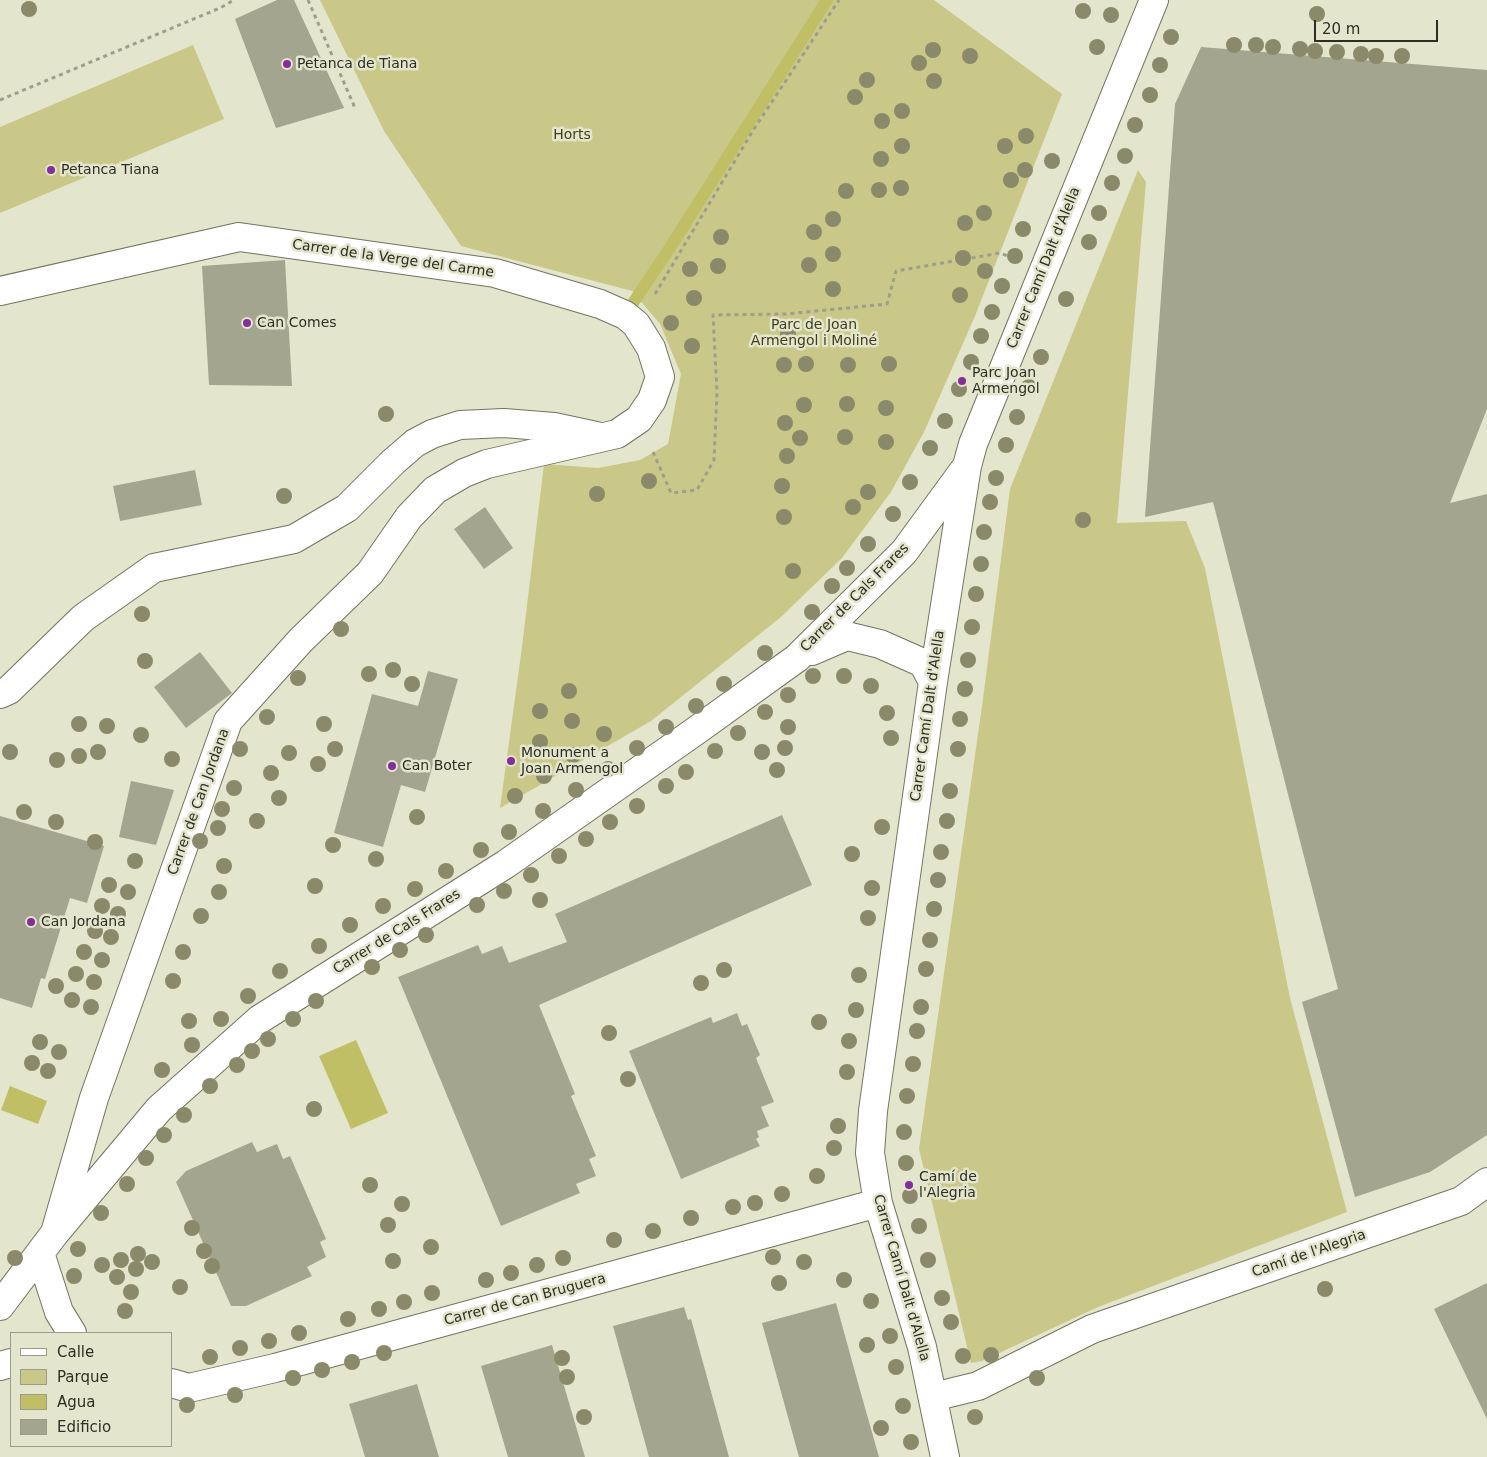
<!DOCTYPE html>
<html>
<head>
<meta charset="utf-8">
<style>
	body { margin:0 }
	#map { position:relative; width:1487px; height:1457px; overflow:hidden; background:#e4e5cd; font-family:"DejaVu Sans",sans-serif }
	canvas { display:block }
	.legend { position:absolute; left:10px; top:1332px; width:162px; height:115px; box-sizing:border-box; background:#e4e5cd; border:1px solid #9b9c8a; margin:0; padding:6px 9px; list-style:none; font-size:15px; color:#2e2e25 }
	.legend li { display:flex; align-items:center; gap:10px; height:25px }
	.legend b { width:25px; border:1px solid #9b9c8a }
	.scale { position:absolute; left:1314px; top:20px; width:124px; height:22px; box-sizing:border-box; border:2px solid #2e2e25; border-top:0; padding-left:6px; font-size:15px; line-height:18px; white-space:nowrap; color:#2e2e25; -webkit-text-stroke:4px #e4e5cd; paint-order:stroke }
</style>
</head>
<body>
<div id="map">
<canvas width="1487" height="1457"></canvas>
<ul class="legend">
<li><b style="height:6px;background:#fff"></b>Calle</li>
<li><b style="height:14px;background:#c9c889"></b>Parque</li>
<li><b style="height:14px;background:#c1bf65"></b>Agua</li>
<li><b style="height:14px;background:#a4a58e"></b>Edificio</li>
</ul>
<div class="scale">20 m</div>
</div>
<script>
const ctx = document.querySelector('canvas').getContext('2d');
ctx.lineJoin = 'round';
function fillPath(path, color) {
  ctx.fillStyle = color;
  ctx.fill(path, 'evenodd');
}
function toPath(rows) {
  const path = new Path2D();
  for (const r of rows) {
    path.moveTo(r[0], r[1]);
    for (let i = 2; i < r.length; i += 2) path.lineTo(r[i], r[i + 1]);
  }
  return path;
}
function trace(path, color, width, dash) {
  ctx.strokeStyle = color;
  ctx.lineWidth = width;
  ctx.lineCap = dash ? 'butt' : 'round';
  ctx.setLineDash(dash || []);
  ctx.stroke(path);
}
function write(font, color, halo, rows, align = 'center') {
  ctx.font = font + ' "DejaVu Sans",sans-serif';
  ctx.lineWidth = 5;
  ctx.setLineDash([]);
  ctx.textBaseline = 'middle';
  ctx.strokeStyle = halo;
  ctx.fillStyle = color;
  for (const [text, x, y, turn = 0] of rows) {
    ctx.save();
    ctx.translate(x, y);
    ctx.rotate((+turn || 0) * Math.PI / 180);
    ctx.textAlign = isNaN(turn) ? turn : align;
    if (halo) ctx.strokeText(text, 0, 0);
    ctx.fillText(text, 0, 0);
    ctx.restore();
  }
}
fillPath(toPath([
	[320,0,934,0,1062,94,975,316,924,432,891,492,842,558,781,617,651,721,500,808,522,647,544,464,598,468,640,460,668,444,681,374,660,324,632,291,461,246,384,131],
	[193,45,224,119,0,213,0,127],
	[1138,170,1146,182,1117,523,1186,521,1205,568,1290,998,1347,1212,1098,1307,982,1361,971,1363,919,1149,983,699,1010,489]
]), '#c9c889');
fillPath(toPath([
	[356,1040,388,1113,351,1129,319,1056],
	[10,1086,47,1101,38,1124,1,1110]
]), '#c1bf65');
trace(toPath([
	[625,315,671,246,827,0]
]), '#c1bf65', 12);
fillPath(toPath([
	[277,0,294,0,344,108,276,128,235,19],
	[1201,47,1487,70,1487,409,1450,503,1487,494,1487,1135,1430,1172,1355,1197,1302,1002,1338,989,1213,502,1145,517,1175,104],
	[285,260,292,386,209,385,202,266],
	[195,470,202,505,120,521,113,486],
	[485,507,513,548,484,569,454,529],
	[200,652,232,693,186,728,154,687],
	[428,671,458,679,425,792,401,785,383,847,334,833,372,694,418,706],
	[131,781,174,790,156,845,119,837],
	[782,815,812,885,539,1005,575,1094,571,1096,596,1156,589,1159,596,1176,576,1184,580,1193,501,1226,398,977,478,945,482,954,502,946,509,963,567,942,555,914],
	[0,816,104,846,87,903,70,898,45,979,41,978,32,1008,0,998],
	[737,1013,742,1026,747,1024,760,1055,756,1058,774,1102,761,1107,769,1126,757,1131,759,1137,756,1139,760,1146,681,1179,629,1051,711,1017,713,1023],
	[252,1142,257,1152,277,1144,283,1159,290,1156,326,1239,320,1242,326,1257,307,1267,312,1276,246,1306,231,1306,176,1182,186,1171],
	[1487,1283,1487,1419,1434,1309],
	[836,1303,858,1383,879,1457,799,1457,762,1323],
	[684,1307,688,1320,691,1319,729,1457,649,1457,613,1326],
	[552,1345,585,1457,508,1457,481,1366],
	[417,1384,439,1457,365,1457,349,1404]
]), '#a4a58e');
const minor = toPath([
	[0,291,239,237,495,273,600,304,625,315,636,324,651,348,660,377,652,400,639,419,617,434,487,464,464,473,435,490,409,517,370,573,301,640,228,721,94,1098,55,1233],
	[812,651,847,636,880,644,923,663,933,682],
	[0,694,9,690,83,618,154,568,294,539,347,508,393,462,415,443,432,434,460,425,504,423,554,427,596,436],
	[40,1253,59,1312,72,1333],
	[0,1306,55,1233,159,1109,260,1019,506,864,697,730,797,658,904,552,964,470],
	[0,1366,11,1363],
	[171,1383,189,1388,275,1368,878,1203],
	[933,1397,978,1386,1092,1329,1461,1201,1487,1182],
	[945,1457,922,1347,878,1203,870,1153,873,1111,933,682,967,466,973,444,1154,0]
]);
trace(minor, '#74745f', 30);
trace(toPath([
	[308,0,355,108],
	[0,100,220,8,234,0],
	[655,294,754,129,839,0],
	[653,452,671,493,697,490,714,460,717,392,713,315,786,314,887,304,896,271,1000,253,1010,257]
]), '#9e9e8c', 3, [4, 4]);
trace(minor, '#fff', 28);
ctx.fillStyle = '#8a8a6a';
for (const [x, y] of [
	[29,9],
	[1083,11],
	[1317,14],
	[1111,15],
	[1171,37],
	[1234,45],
	[1256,45],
	[1097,47],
	[1273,47],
	[1300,49],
	[933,50],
	[1315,51],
	[1337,52],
	[1361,54],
	[970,56],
	[1376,56],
	[1402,56],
	[919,63],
	[1160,65],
	[867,80],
	[934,81],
	[1150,95],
	[855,97],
	[902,111],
	[882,121],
	[1135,125],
	[1026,136],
	[902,146],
	[1005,146],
	[1125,156],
	[881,159],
	[1052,161],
	[1025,170],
	[1011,180],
	[1112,183],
	[901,188],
	[879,190],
	[846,191],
	[984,213],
	[1099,213],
	[833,219],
	[965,223],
	[1023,229],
	[814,232],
	[721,237],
	[1089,242],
	[833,254],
	[1015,256],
	[963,258],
	[809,265],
	[718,266],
	[690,269],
	[985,271],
	[1002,286],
	[833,289],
	[960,295],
	[694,298],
	[1066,299],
	[992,312],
	[671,323],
	[788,334],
	[981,336],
	[692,346],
	[1041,357],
	[971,362],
	[806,364],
	[889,364],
	[784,365],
	[848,365],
	[1029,387],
	[959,389],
	[847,404],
	[804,405],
	[886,408],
	[386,414],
	[1017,417],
	[945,421],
	[785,423],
	[845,437],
	[800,438],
	[886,442],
	[1006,445],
	[930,448],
	[787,456],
	[996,478],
	[649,481],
	[910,482],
	[782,486],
	[868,492],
	[597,494],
	[284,496],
	[990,502],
	[853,507],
	[893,514],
	[784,517],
	[1083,520],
	[984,532],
	[868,544],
	[981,564],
	[847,568],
	[793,571],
	[832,586],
	[976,594],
	[812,612],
	[142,614],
	[972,627],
	[341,629],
	[765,653],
	[968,660],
	[145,661],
	[393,670],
	[369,674],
	[813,676],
	[844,676],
	[298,678],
	[412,684],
	[724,684],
	[871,686],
	[965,689],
	[569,691],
	[788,695],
	[696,706],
	[540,711],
	[765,712],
	[887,713],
	[267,717],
	[960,719],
	[572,721],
	[79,724],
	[324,724],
	[107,726],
	[666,727],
	[788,727],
	[738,733],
	[604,734],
	[141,735],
	[891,738],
	[540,742],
	[637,748],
	[785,748],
	[240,749],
	[335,749],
	[958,749],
	[715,751],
	[10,752],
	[98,752],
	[762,752],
	[289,753],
	[573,755],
	[79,756],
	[172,759],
	[57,760],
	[318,764],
	[608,769],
	[777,770],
	[686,772],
	[271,773],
	[544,776],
	[666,786],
	[234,788],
	[576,790],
	[950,791],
	[515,796],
	[279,798],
	[637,806],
	[222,809],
	[543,811],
	[24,812],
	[417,817],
	[257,821],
	[947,821],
	[56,822],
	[610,822],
	[882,827],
	[218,828],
	[509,832],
	[586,839],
	[200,841],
	[95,842],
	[333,845],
	[481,850],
	[941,852],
	[852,854],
	[559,856],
	[376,859],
	[135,861],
	[224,866],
	[446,871],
	[531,875],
	[938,880],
	[109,885],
	[315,886],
	[872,888],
	[415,889],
	[504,891],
	[128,892],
	[219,892],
	[540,900],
	[477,905],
	[102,906],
	[383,906],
	[934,909],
	[118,914],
	[201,916],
	[868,918],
	[350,925],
	[95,931],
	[426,935],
	[111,937],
	[930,940],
	[319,946],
	[400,950],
	[84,952],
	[183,952],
	[102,960],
	[372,967],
	[926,969],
	[724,970],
	[280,971],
	[76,974],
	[859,975],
	[173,981],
	[94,982],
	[701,983],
	[56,986],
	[248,996],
	[72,1000],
	[316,1001],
	[91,1007],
	[921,1007],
	[856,1010],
	[221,1019],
	[293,1019],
	[189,1021],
	[819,1022],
	[917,1031],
	[609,1033],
	[268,1039],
	[849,1041],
	[40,1042],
	[192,1045],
	[252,1051],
	[59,1052],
	[32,1063],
	[913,1064],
	[237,1065],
	[162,1070],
	[48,1071],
	[847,1072],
	[628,1079],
	[210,1086],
	[907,1096],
	[314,1109],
	[184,1115],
	[838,1126],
	[904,1132],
	[164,1135],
	[834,1148],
	[146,1158],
	[906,1163],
	[817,1176],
	[127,1184],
	[370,1185],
	[782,1194],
	[910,1196],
	[755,1203],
	[402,1204],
	[733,1207],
	[101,1213],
	[691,1218],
	[388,1225],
	[919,1226],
	[192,1228],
	[653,1231],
	[614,1240],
	[431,1247],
	[78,1249],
	[204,1251],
	[138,1254],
	[773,1257],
	[15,1258],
	[563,1258],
	[121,1260],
	[928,1260],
	[393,1261],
	[152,1262],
	[804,1262],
	[102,1265],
	[537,1265],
	[212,1266],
	[136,1269],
	[511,1273],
	[74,1276],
	[117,1277],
	[486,1280],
	[844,1280],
	[779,1283],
	[180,1287],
	[1325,1289],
	[131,1292],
	[432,1293],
	[942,1298],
	[871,1301],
	[404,1302],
	[379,1309],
	[125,1311],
	[348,1319],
	[951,1322],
	[299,1333],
	[890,1336],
	[269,1341],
	[867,1345],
	[240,1348],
	[384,1353],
	[991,1355],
	[963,1356],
	[210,1357],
	[562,1358],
	[352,1362],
	[896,1367],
	[322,1370],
	[567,1377],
	[293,1378],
	[1037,1378],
	[235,1395],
	[187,1405],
	[903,1406],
	[584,1417],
	[975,1417],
	[881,1428],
	[911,1442]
]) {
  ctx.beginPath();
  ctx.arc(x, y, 8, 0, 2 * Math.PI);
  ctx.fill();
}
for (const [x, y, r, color] of [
	[287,64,5,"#832e9c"],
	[51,170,5,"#832e9c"],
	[247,323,5,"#832e9c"],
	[962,381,5,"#832e9c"],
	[511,761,5,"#832e9c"],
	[392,766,5,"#832e9c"],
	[31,922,5,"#832e9c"],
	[909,1185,5,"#832e9c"]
]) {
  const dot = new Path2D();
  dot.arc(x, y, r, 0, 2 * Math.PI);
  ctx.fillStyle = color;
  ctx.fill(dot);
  trace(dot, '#e4e5cd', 2);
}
write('14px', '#2e2e25', '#e4e5cd', [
	["Petanca de Tiana",297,64],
	["Petanca Tiana",61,170],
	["Can Comes",257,323],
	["Parc Joan",972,373],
	["Armengol",972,389],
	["Monument a",521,753],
	["Joan Armengol",521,769],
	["Can Boter",402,766],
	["Can Jordana",41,922],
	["Camí de",919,1177],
	["l'Alegria",919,1193]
], 'left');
write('14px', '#403f19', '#e4e5cd', [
	["Horts",572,135],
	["Parc de Joan",814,325],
	["Armengol i Moliné",814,341]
]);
write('14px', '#2e2e25', '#e4e5cd', [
	["Carrer de la Verge del Carme",393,259,8],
	["Carrer Camí Dalt d'Alella",1044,268,-68],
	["Carrer de Cals Frares",855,598,-45],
	["Carrer Camí Dalt d'Alella",928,716,-82],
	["Carrer de Can Jordana",199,802,-70],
	["Carrer de Cals Frares",397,932,-32],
	["Camí de l'Alegria",1309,1254,-19],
	["Carrer Camí Dalt d'Alella",901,1278,74],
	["Carrer de Can Bruguera",525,1300,-15]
]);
</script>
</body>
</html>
